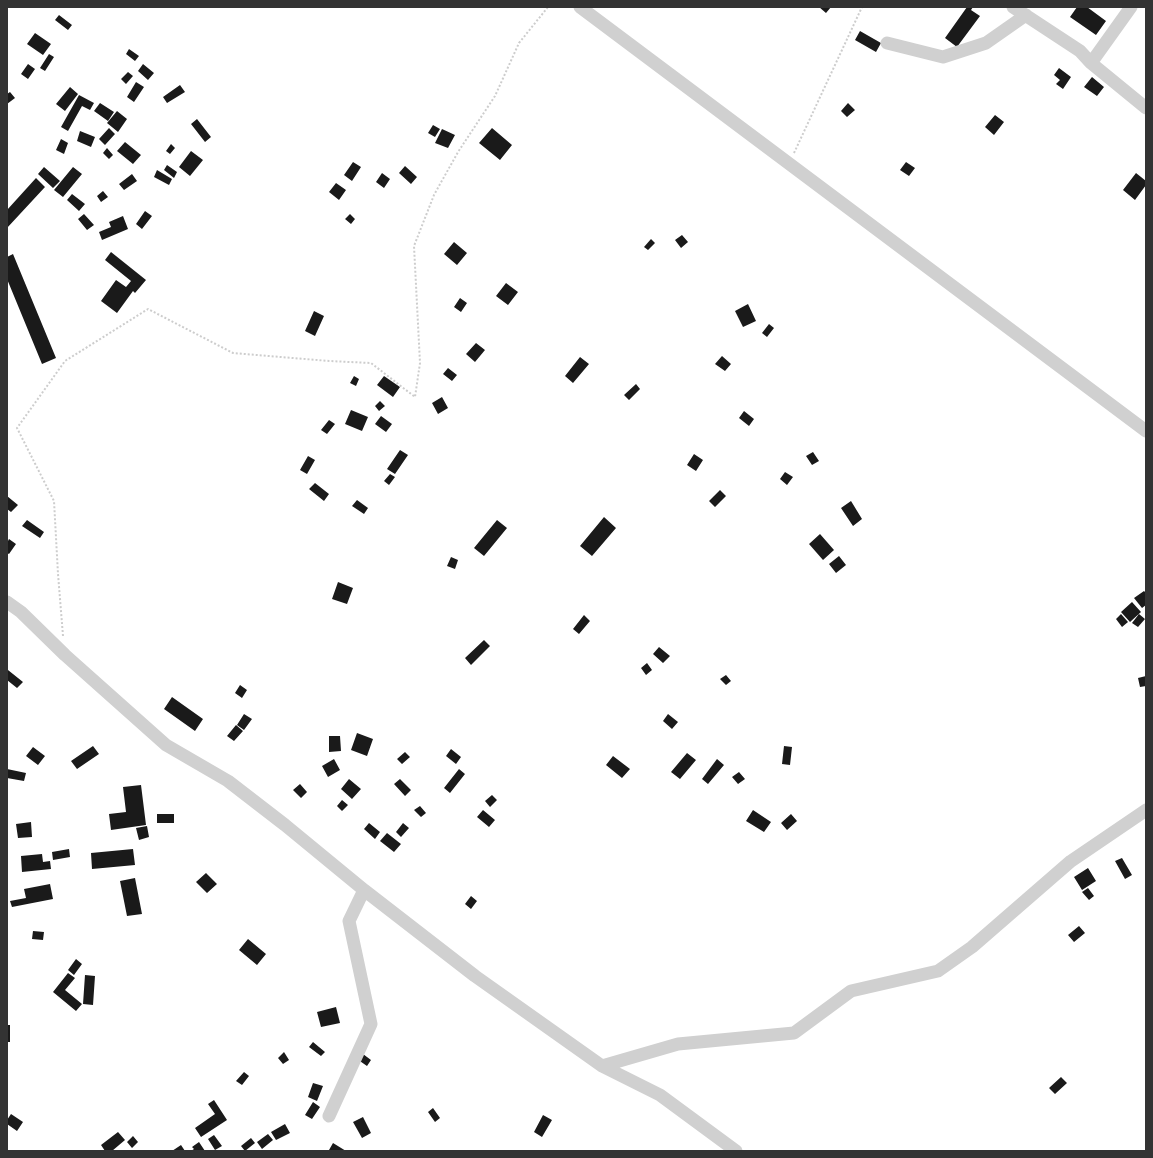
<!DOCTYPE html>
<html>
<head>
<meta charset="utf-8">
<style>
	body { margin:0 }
	#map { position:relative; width:1153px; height:1158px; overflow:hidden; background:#fff; font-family:"Open Sans",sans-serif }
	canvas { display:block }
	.frame { position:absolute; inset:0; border:8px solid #333; pointer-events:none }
</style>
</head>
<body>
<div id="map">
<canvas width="1153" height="1158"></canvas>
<div class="frame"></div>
</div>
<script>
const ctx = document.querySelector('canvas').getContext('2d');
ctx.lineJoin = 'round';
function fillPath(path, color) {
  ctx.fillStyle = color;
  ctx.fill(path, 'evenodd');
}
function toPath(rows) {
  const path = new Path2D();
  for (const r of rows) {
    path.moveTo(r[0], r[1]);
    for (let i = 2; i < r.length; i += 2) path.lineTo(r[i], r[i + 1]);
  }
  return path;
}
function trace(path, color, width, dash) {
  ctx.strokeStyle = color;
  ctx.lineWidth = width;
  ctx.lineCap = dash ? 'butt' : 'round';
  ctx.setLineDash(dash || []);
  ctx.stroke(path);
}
fillPath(toPath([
	[819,7,831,7,826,13],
	[967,7,973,7,971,10,980,16,957,47,945,38],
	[1077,7,1087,7,1106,21,1096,35,1070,17],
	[59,15,72,25,68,30,55,20],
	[860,31,881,43,876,52,855,40],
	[35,33,51,44,43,55,27,44],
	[129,49,139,56,135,61,126,54],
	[49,54,54,57,45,71,40,68],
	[28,64,35,69,28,79,21,74],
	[143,64,154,73,148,80,138,71],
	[1059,68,1071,77,1063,89,1056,84,1060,80,1054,75],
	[128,72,133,76,126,84,121,79],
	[1092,77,1104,87,1097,96,1084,87],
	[136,82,144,87,134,102,127,97],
	[180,85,185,92,167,103,163,97],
	[70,87,78,94,65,111,56,104],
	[10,92,15,98,7,104,7,94],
	[79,95,94,103,90,110,82,106,68,131,61,127],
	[100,103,114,112,108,121,94,111],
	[848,103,855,110,847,117,841,111],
	[117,111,127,119,118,132,107,123],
	[995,115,1004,122,994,135,985,127],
	[197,119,211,137,205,142,191,124],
	[433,125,440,129,435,137,428,133],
	[109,128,115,134,105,145,99,139],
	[492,128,512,145,500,160,479,143],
	[442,129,455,135,448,148,435,143],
	[80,131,95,137,91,147,77,141],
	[61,139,68,143,64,154,56,150],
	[125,142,141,155,133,164,117,151],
	[171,144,175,148,170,154,166,151],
	[107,148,113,155,109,159,103,153],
	[191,151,203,160,190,176,179,167],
	[353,162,361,167,352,181,344,175],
	[906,162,915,168,909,176,900,170],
	[167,165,177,172,174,178,164,170],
	[405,166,417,177,411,184,399,173],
	[44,167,60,181,53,188,38,174],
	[73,167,82,174,63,197,54,190],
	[157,170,172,179,169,185,154,177],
	[382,173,390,179,384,188,376,182],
	[1136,173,1146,181,1146,185,1135,200,1123,190],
	[132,174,137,181,124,190,119,184],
	[36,178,45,187,7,228,7,210],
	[336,183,346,190,339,200,329,192],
	[103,191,108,197,101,202,97,196],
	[72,194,85,204,79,211,67,200],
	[145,211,152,216,142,229,136,224],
	[84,214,94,225,87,230,78,219],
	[350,214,355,219,351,224,345,219],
	[123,216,128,229,102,240,99,232,111,227,109,222],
	[682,235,688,242,681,248,675,240],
	[651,239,655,243,648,250,644,247],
	[454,242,467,253,457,265,444,254],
	[111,252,146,280,135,293,133,291,117,313,101,301,116,280,126,287,131,281,105,260],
	[13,254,56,358,42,364,7,279,7,257],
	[506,283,518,292,508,305,496,296],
	[460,298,467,303,461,312,454,307],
	[748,304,756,321,743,327,735,311],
	[314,311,324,316,315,336,305,331],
	[769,324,774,328,767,337,762,333],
	[476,343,485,350,475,362,466,354],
	[722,356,731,364,725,371,715,364],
	[580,357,589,364,573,383,565,376],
	[448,368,457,375,452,381,443,374],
	[354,376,359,379,356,386,350,383],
	[384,376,400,387,393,397,377,385],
	[636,384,640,389,629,400,624,395],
	[442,397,448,408,438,414,432,403],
	[380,401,385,406,379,411,375,406],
	[351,410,368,417,362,431,345,424],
	[744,411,754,419,749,426,739,418],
	[381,416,392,424,386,432,375,424],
	[329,420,335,424,327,434,321,430],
	[400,450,408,455,395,474,387,469],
	[813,452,819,461,812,465,806,456],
	[694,454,703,460,696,471,687,465],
	[308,456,315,460,307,474,300,470],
	[785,472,793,477,787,485,780,479],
	[390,474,395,477,389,485,384,481],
	[315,483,329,494,324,501,309,489],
	[720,490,726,496,715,507,709,501],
	[7,496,18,505,11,512,7,509],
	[357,500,368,508,364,514,352,506],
	[851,501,862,519,853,526,841,508],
	[604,517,616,528,592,556,580,546],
	[27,520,44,532,40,538,22,526],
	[497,520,507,528,484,556,474,548],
	[820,534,834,550,823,560,809,544],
	[9,539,16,544,9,554,7,553,7,543],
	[839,556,846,565,836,573,829,564],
	[451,557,458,560,455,569,447,566],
	[338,582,353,588,347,604,332,599],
	[1144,591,1146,593,1146,605,1142,608,1134,598],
	[1132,602,1141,612,1130,622,1121,612],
	[1121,614,1128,622,1122,627,1116,619],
	[1139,614,1145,619,1138,627,1132,623],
	[584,615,590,621,579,634,573,629],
	[484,640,490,646,471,665,465,658],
	[659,647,670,656,663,663,653,654],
	[647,663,652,670,646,675,641,668],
	[8,670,23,682,17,688,7,680,7,672],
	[726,675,731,681,726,685,720,679],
	[1146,676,1146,686,1140,687,1138,678],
	[240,685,247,690,242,698,235,693],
	[172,697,203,719,195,731,164,709],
	[244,714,252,719,244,730,237,725],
	[668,714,678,722,672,729,663,721],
	[236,725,243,731,234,741,227,736],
	[357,733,373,739,367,756,351,750],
	[329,736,340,736,341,751,329,752],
	[93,746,99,754,77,769,71,761],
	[784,746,792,747,790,765,782,764],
	[33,747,45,756,38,765,26,756],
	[451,749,461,757,456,764,446,756],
	[405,752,410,757,402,764,397,759],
	[687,753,696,760,680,779,671,772],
	[613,756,630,769,622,778,606,765],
	[334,759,340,770,328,777,322,766],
	[717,759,724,765,708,784,702,779],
	[7,769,26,773,24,781,7,778],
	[459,769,465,774,450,793,444,788],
	[739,772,745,779,738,784,732,777],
	[349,779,361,789,352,799,341,789],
	[400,779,411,790,405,796,394,784],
	[300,784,307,792,301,798,293,790],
	[141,785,146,825,111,830,109,814,126,812,123,787],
	[492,795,497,800,490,807,485,801],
	[342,800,348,805,342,811,337,806],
	[420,806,426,813,421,817,414,810],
	[483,810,495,820,489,827,477,817],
	[753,810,771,822,764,832,746,821],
	[157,814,174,814,174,823,157,823],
	[791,814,797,821,787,830,781,823],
	[31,822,32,837,18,838,16,824],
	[369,823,380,832,375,839,364,829],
	[403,823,409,828,401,837,396,832],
	[147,826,149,837,139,840,136,828],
	[387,833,401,844,394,852,380,841],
	[69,849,70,857,53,860,52,852],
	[133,849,135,865,92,869,91,853],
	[42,854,43,862,50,861,51,869,22,872,21,856],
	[1122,858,1132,875,1125,879,1115,861],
	[1088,868,1096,881,1082,890,1074,877],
	[206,873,217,884,207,893,196,882],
	[135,878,142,914,127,916,120,881],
	[50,884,53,899,12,907,10,901,26,898,24,889],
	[1088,888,1094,896,1089,900,1082,892],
	[471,896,477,901,471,909,465,904],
	[1079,926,1085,933,1074,942,1068,935],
	[33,931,44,932,43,940,32,939],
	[248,939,266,954,257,965,239,950],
	[76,959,82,964,74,975,68,970],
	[68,973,75,978,65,990,82,1004,76,1011,53,992],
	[85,975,95,976,93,1005,83,1004],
	[336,1007,340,1023,321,1027,317,1012],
	[7,1025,10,1025,10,1042,7,1042],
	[313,1042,325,1052,321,1056,309,1047],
	[359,1051,371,1060,367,1066,354,1057],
	[284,1052,289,1060,283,1064,278,1058],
	[244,1072,249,1076,242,1085,236,1081],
	[1061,1077,1067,1083,1055,1094,1049,1088],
	[313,1083,323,1086,317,1101,308,1097],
	[214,1100,227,1120,201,1137,195,1128,215,1114,208,1104],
	[313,1102,320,1107,312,1119,305,1115],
	[433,1108,440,1118,435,1122,428,1112],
	[11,1114,23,1122,17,1131,7,1124,7,1120],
	[543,1115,552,1120,542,1137,534,1132],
	[363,1117,371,1133,362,1138,353,1122],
	[285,1124,290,1133,276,1140,271,1132],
	[118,1132,125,1140,112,1151,105,1151,101,1145],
	[268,1134,273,1140,262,1149,257,1142],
	[214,1135,222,1146,215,1150,208,1139],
	[133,1136,138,1142,132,1148,127,1142],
	[251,1138,255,1143,245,1151,241,1146],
	[199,1142,205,1151,191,1151,194,1149,192,1147],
	[333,1143,346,1151,331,1151,329,1150],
	[181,1145,185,1151,172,1151]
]), '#1a1a1a');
trace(toPath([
	[794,153,862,7],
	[63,636,58,574,54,501,17,428,65,361,148,309,233,353,329,361,371,363,415,397,420,363,414,246,434,195,458,152,495,96,519,43,548,7]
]), '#cdcdcd', 2, [2, 2]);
trace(toPath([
	[580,7,1146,431],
	[1013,7,1080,51,1091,63,1146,108],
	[887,43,943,57,986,43,1026,15],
	[1091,63,1131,7],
	[7,602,21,612,65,655,166,745,228,781,285,825,364,890,475,976,602,1066,660,1095,736,1151],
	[602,1066,678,1044,794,1033,851,991,938,971,972,947,1071,861,1146,810],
	[329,1116,371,1024,349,921,364,890]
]), '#d0d0d0', 13);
</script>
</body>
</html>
